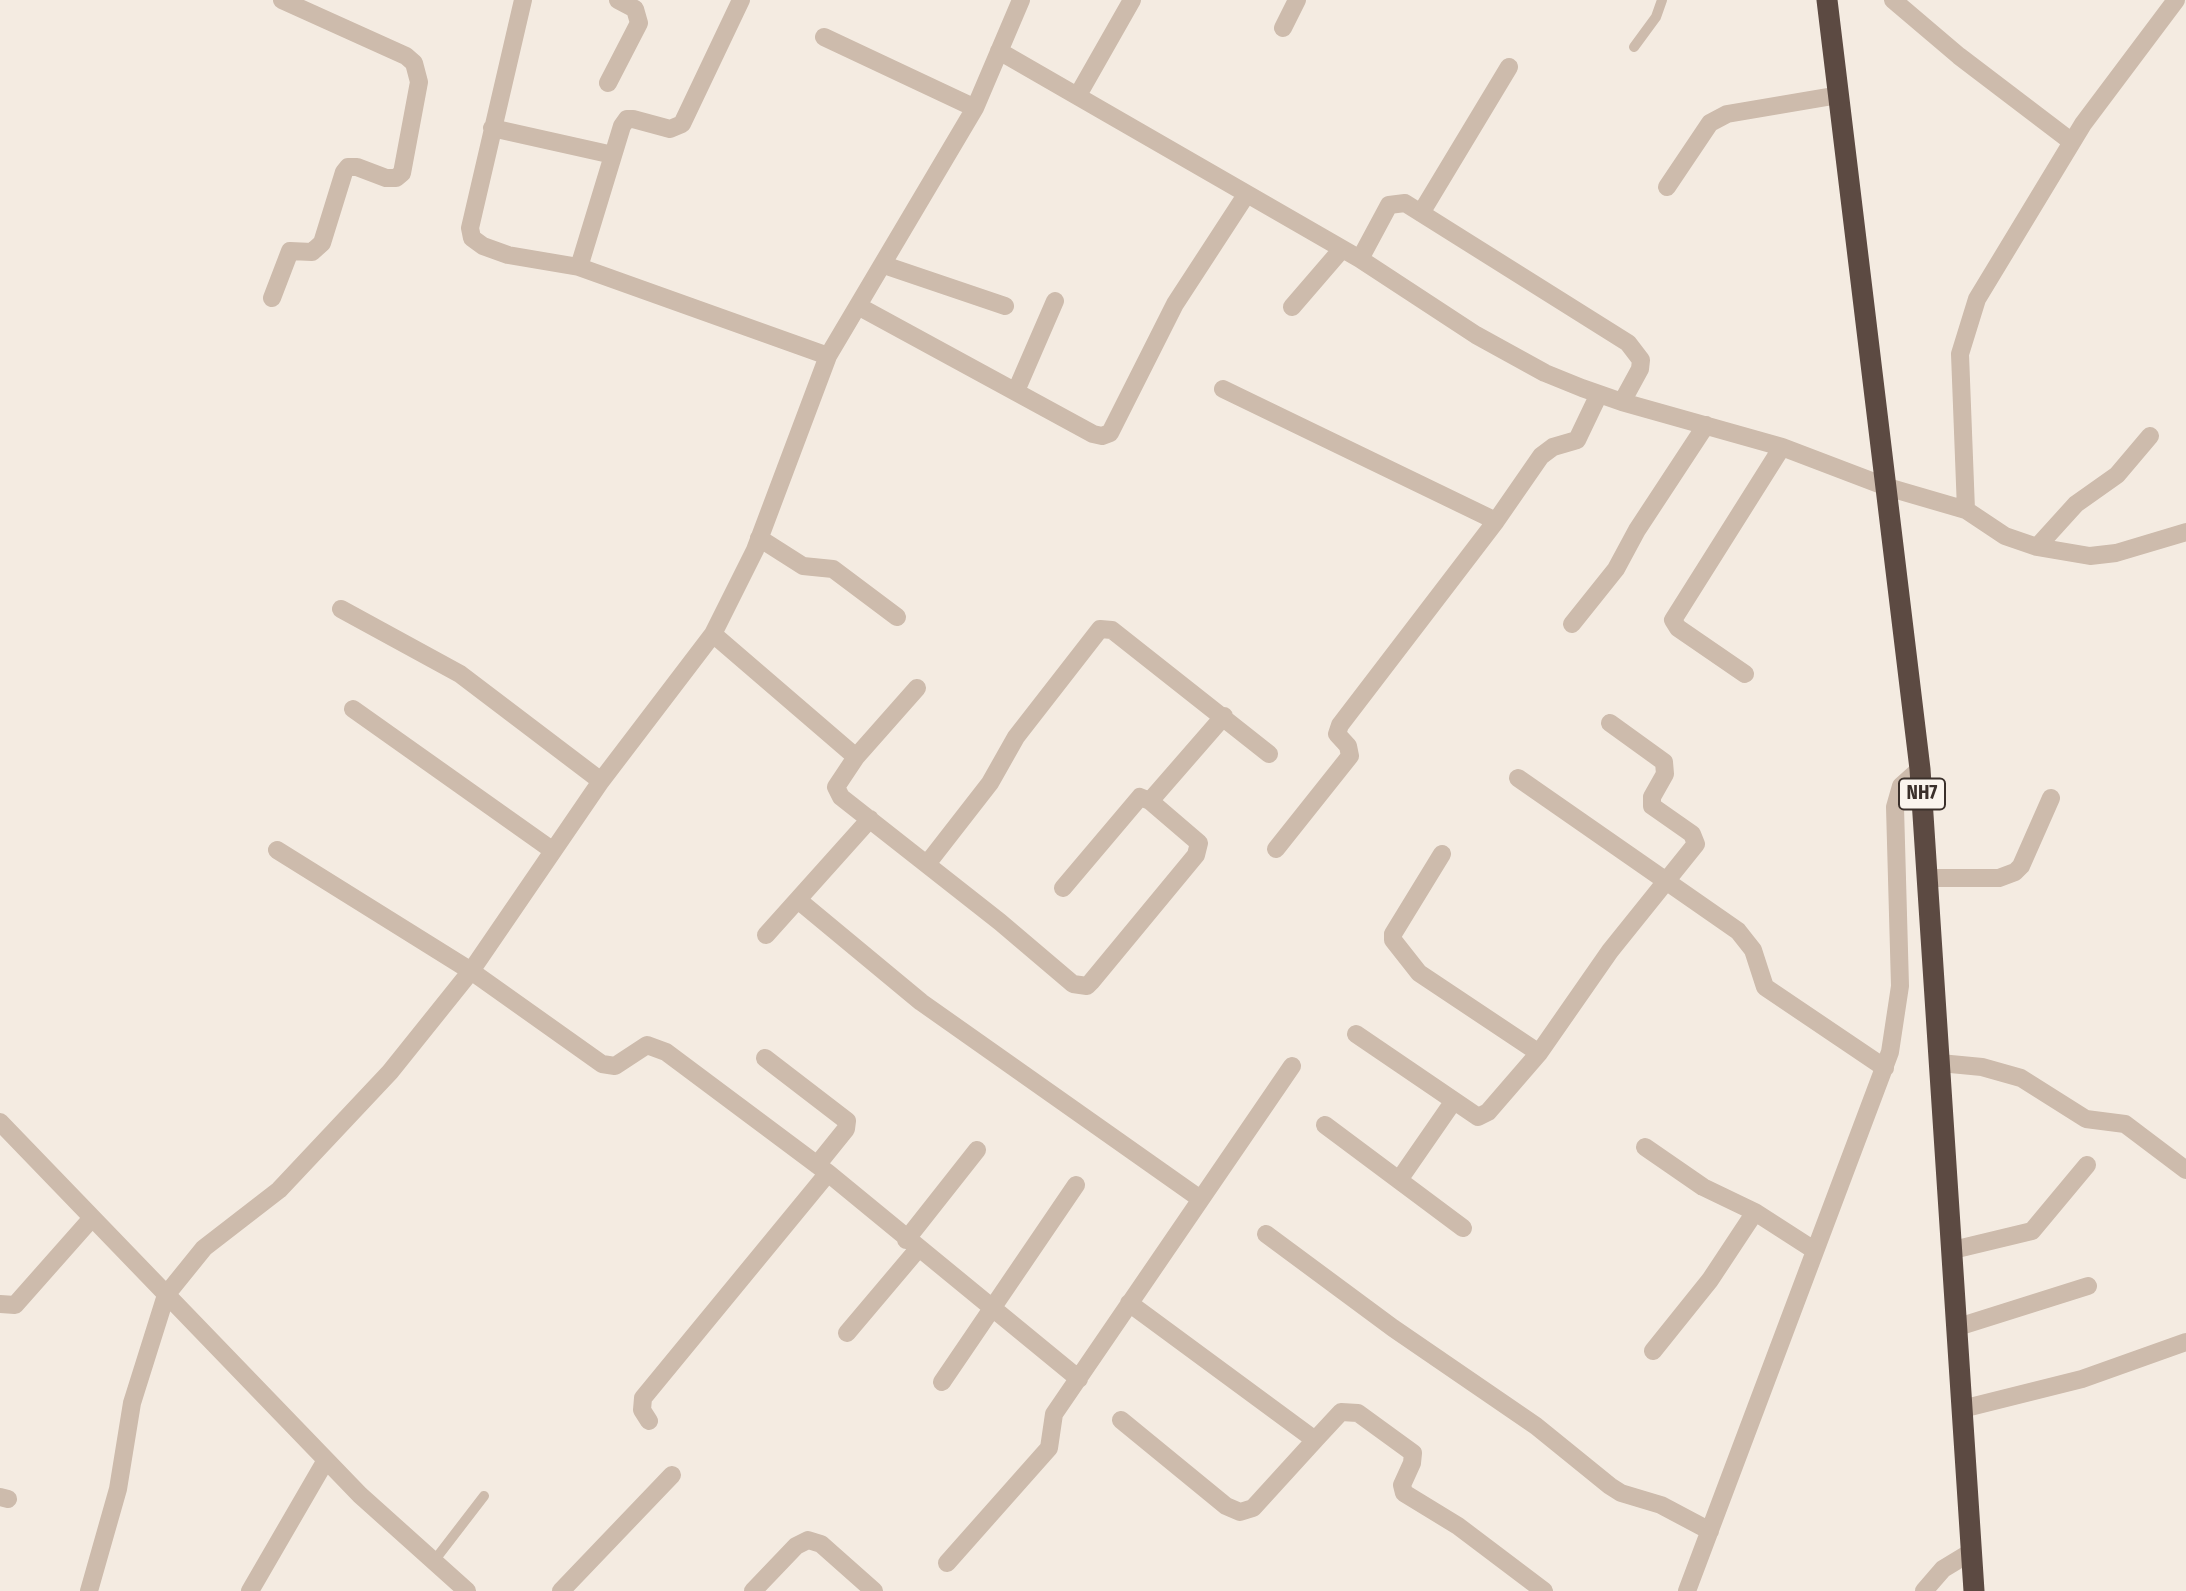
<!DOCTYPE html>
<html>
<head>
<meta charset="utf-8">
<style>
	body { margin:0 }
	canvas { display:block; background:#f4ebe1 }
</style>
</head>
<body>
<canvas width="2186" height="1591"></canvas>
<script>
const ctx = document.querySelector('canvas').getContext('2d');
ctx.lineJoin = 'round';
function toPath(rows) {
  const path = new Path2D();
  for (const r of rows) {
    path.moveTo(r[0], r[1]);
    for (let i = 2; i < r.length; i += 2) path.lineTo(r[i], r[i + 1]);
  }
  return path;
}
function trace(path, color, width, dash) {
  ctx.strokeStyle = color;
  ctx.lineWidth = width;
  ctx.lineCap = dash ? 'butt' : 'round';
  ctx.setLineDash(dash || []);
  ctx.stroke(path);
}
function write(font, color, halo, rows, align = 'center') {
  ctx.font = font + ' "Fira Sans Condensed",sans-serif';
  ctx.lineWidth = 5;
  ctx.setLineDash([]);
  ctx.textBaseline = 'middle';
  ctx.strokeStyle = halo;
  ctx.fillStyle = color;
  for (const [text, x, y, turn = 0] of rows) {
    ctx.save();
    ctx.translate(x, y);
    ctx.rotate((+turn || 0) * Math.PI / 180);
    ctx.textAlign = isNaN(turn) ? turn : align;
    if (halo) ctx.strokeText(text, 0, 0);
    ctx.fillText(text, 0, 0);
    ctx.restore();
  }
}
trace(toPath([
	[1634,47,1656,17,1662,0],
	[434,1561,484,1496]
]), '#cdbbac', 10);
trace(toPath([
	[523,0,470,228,472,238,483,246,508,255,579,267,828,356],
	[1893,0,1959,56,2072,142],
	[1283,28,1297,0],
	[824,37,975,108],
	[999,51,1360,259,1476,335,1545,373,1582,388,1622,402,1782,447,1887,487,1966,510,2005,536,2037,547,2090,556,2116,553,2186,532],
	[608,83,639,23,635,9,618,0],
	[1078,95,1132,0],
	[492,128,613,155],
	[1667,187,1710,123,1727,114,1839,95],
	[1421,213,1509,67],
	[1360,259,1389,205,1405,203,1628,343,1641,360,1640,369,1622,402],
	[884,265,1005,306],
	[579,267,622,126,627,119,633,119,670,129,682,124,741,0],
	[272,298,290,251,312,252,322,243,344,172,348,167,357,167,386,178,396,178,402,173,419,82,414,63,406,56,282,0],
	[858,306,1093,434,1102,436,1110,433,1175,304,1246,195],
	[1292,307,1342,249],
	[1223,389,1496,521],
	[1016,391,1055,301],
	[1966,510,1960,354,1977,299,2083,124,2176,0],
	[759,538,803,566,833,569,897,617],
	[2037,547,2076,504,2117,475,2150,436],
	[341,609,460,674,601,781],
	[1572,624,1616,569,1637,530,1706,425],
	[713,634,856,757,836,787,841,797,1000,922,1073,984,1087,986,1091,982,1196,855,1199,843,1150,801,1140,797,1063,888],
	[1745,674,1678,628,1673,620,1782,447],
	[353,709,552,850],
	[856,757,917,688],
	[1518,778,1738,931,1753,950,1765,987,1885,1068],
	[1150,801,1224,716],
	[1276,849,1350,756,1348,746,1337,734,1340,725,1496,521,1541,456,1553,447,1577,440,1599,394],
	[277,850,471,971,602,1064,615,1066,647,1045,666,1052,828,1173,1079,1379],
	[1442,854,1393,934,1393,940,1419,973,1539,1053],
	[927,864,990,783,1016,737,1100,629,1112,630,1269,754],
	[1927,878,1999,878,2015,872,2021,866,2051,798],
	[798,900,921,1002,1199,1198],
	[766,935,870,819],
	[1356,1034,1478,1117,1488,1112,1539,1053,1610,951,1696,844,1692,834,1652,806,1652,797,1665,774,1664,762,1610,723],
	[765,1058,847,1121,846,1129,817,1165],
	[1940,1063,1982,1067,2021,1078,2086,1119,2125,1124,2186,1170],
	[0,1122,360,1495,467,1591],
	[1325,1125,1463,1228],
	[1645,1147,1703,1187,1755,1212,1814,1250],
	[1399,1180,1453,1102],
	[1266,1234,1393,1328,1536,1426,1610,1486,1621,1493,1661,1505,1710,1531],
	[906,1240,977,1150],
	[1953,1250,2032,1231,2087,1165],
	[1129,1303,1315,1440,1341,1412,1358,1413,1413,1453,1412,1463,1402,1485,1404,1493,1458,1526,1544,1591],
	[0,1304,15,1305,92,1218],
	[1958,1327,2088,1286],
	[847,1333,918,1249],
	[1653,1351,1710,1280,1755,1212],
	[942,1382,1076,1185],
	[1962,1409,2082,1379,2186,1342],
	[1121,1420,1226,1506,1240,1512,1253,1508,1315,1440],
	[649,1421,642,1410,643,1398,828,1173],
	[0,1497,8,1499],
	[947,1563,1049,1448,1054,1414,1292,1066],
	[89,1591,118,1489,132,1403,166,1295,204,1248,279,1190,390,1072,471,971,601,781,713,634,755,550,828,356,975,108,1021,0],
	[250,1591,326,1460],
	[561,1591,672,1475],
	[753,1591,796,1546,808,1540,821,1544,874,1591],
	[1687,1591,1890,1052,1900,986,1895,807,1901,786,1920,769],
	[1924,1591,1943,1569,1971,1552]
]), '#cdbbac', 18);
trace(toPath([
	[1827,0,1920,769,1974,1591]
]), '#5c4a42', 21);
for (const [x, y, w] of [
	[1922,794,46]
]) {
  const box = new Path2D();
  box.roundRect(x - w / 2, y - 15.5, w, 31, 5);
  ctx.fillStyle = '#fbf5ee';
  ctx.fill(box);
  trace(box, '#3b302b', 2);
}
write('bold 19px', '#3b302b', null, [
	["NH7",1922,794]
]);
</script>
</body>
</html>
